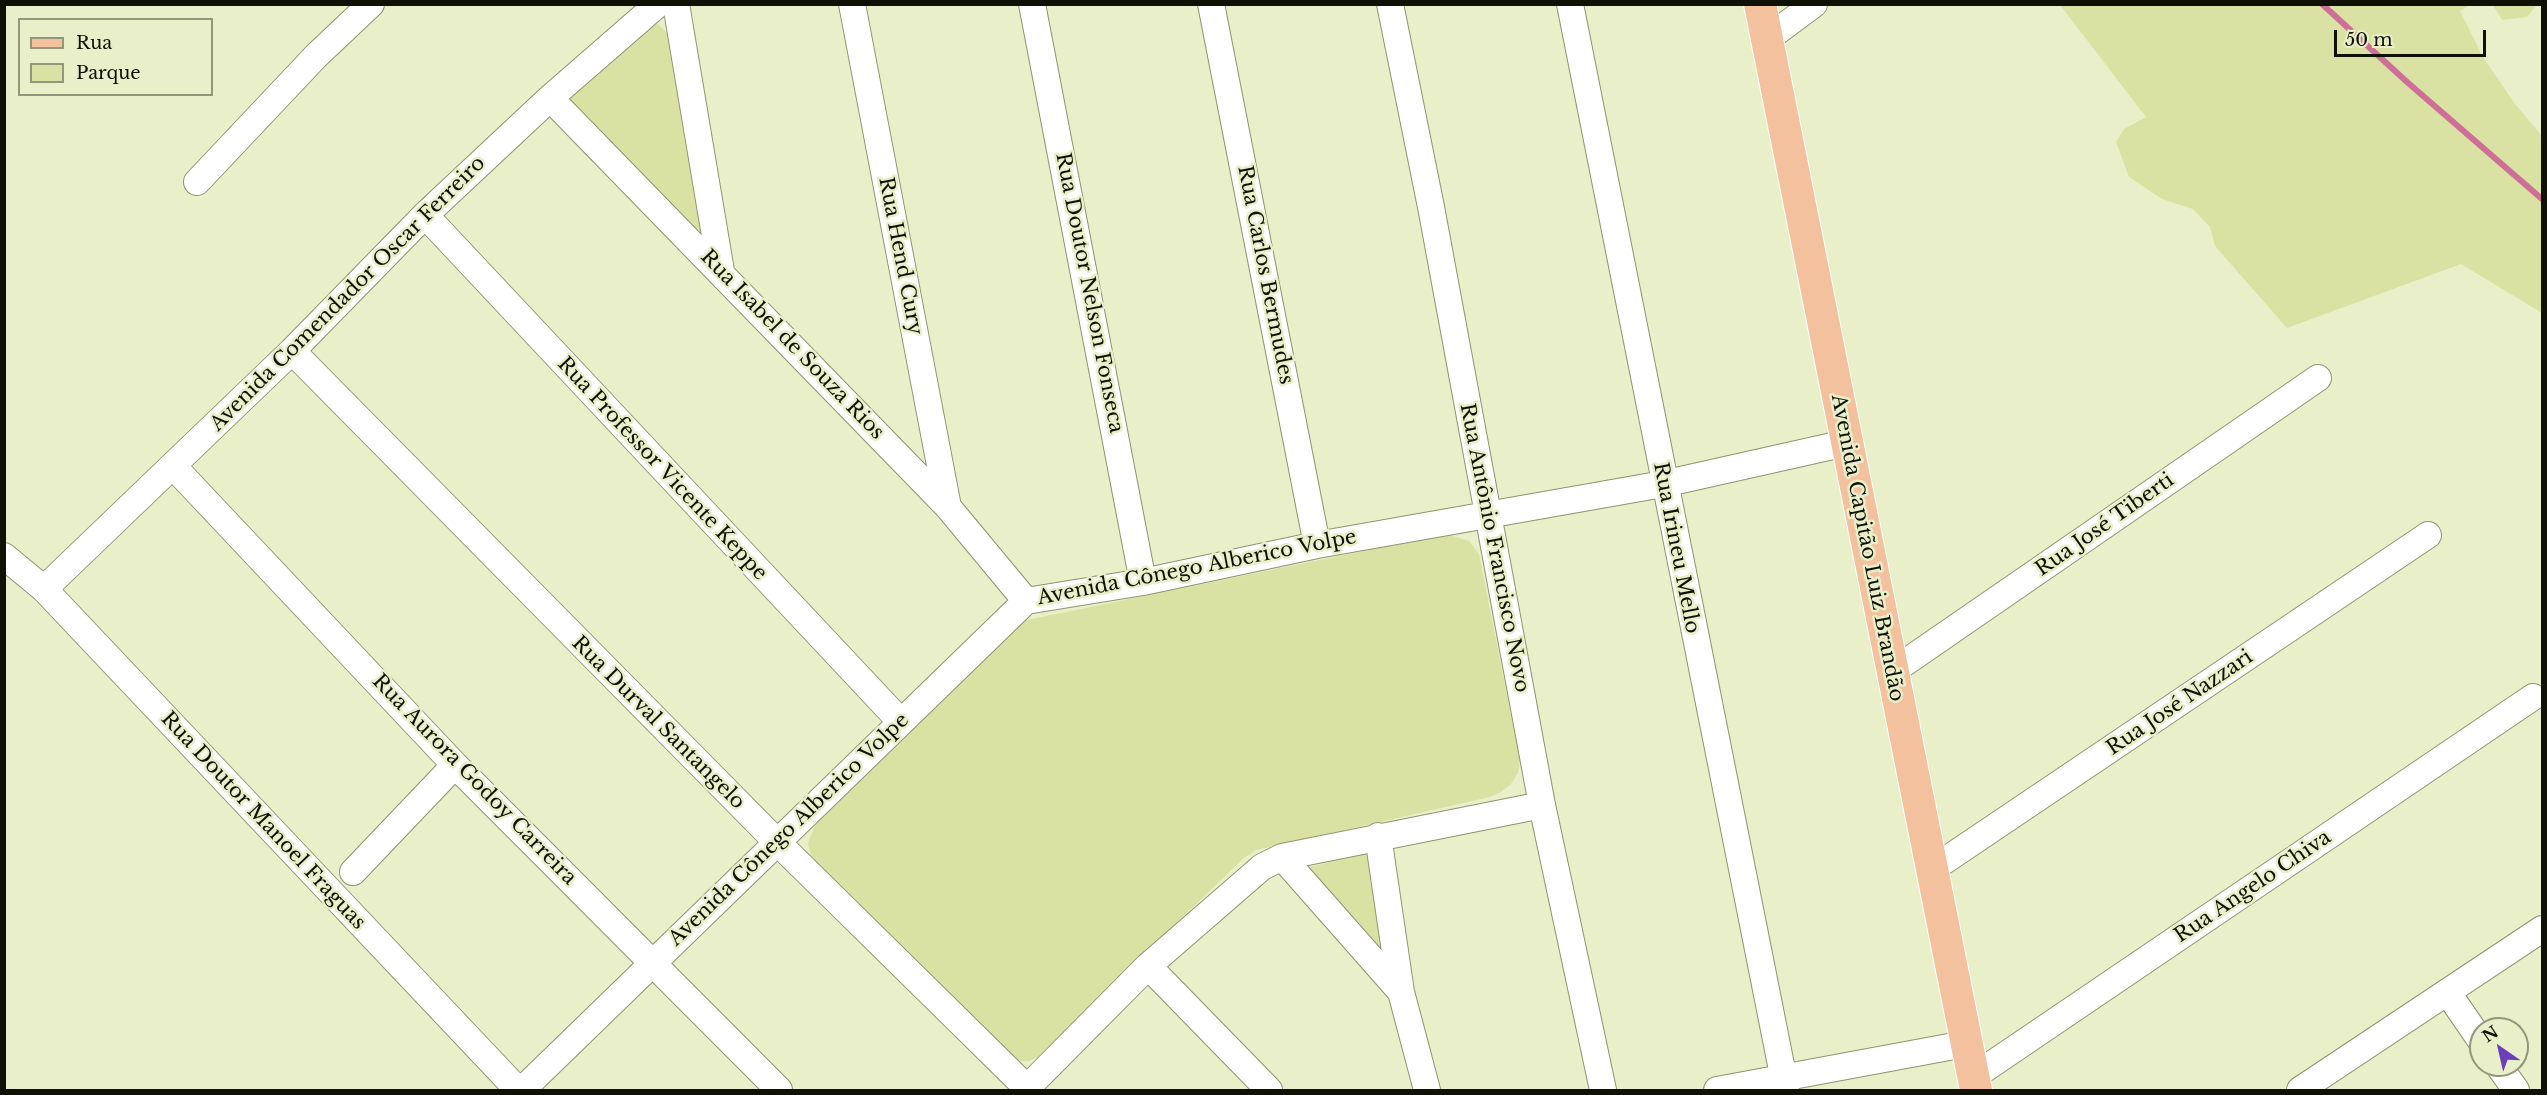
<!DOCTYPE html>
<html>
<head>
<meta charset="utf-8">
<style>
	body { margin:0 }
	#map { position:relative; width:2547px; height:1095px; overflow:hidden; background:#e9efc8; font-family:"Libre Baskerville",serif }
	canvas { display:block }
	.frame { position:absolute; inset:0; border:6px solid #101105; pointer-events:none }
	.legend { position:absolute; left:18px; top:18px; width:195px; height:78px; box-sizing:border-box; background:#e9efc8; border:2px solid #92967a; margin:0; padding:8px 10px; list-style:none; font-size:18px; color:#101105 }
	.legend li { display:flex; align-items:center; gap:12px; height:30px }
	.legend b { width:30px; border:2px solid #92967a }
	.north { position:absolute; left:2469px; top:1017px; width:60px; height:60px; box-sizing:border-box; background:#e9efc8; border:2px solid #92967a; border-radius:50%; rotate:326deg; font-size:16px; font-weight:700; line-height:24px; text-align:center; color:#101105 }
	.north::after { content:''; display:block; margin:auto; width:21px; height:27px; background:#6940b8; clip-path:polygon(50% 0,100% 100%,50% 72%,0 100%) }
	.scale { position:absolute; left:2334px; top:30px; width:152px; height:27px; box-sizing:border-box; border:3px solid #101105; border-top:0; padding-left:8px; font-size:18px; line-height:21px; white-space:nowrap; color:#101105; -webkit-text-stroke:4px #e9efc8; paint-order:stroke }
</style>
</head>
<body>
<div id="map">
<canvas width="2547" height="1095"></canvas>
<div class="frame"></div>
<ul class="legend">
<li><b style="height:8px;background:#f3c19e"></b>Rua</li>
<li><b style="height:16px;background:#d9e2a2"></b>Parque</li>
</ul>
<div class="north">N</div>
<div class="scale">50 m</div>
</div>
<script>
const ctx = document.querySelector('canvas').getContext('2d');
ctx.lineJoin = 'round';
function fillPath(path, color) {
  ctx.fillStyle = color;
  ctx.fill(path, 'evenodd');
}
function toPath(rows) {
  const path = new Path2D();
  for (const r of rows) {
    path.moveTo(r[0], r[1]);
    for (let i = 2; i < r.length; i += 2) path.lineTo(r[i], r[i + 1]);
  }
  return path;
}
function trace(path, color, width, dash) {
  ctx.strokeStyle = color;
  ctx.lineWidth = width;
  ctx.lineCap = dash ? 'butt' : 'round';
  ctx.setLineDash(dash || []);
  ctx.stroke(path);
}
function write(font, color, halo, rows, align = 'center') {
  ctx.font = font + ' "Libre Baskerville",serif';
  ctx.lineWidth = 5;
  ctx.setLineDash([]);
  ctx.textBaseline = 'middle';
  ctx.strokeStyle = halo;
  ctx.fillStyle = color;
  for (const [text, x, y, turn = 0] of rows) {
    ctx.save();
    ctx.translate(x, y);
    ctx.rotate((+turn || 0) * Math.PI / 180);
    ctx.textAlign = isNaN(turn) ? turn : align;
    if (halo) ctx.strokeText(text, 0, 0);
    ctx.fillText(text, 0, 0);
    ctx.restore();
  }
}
fillPath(toPath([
	[2060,5,2469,5,2460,11,2483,57,2515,104,2542,136,2542,313,2461,264,2287,328,2215,246,2210,227,2193,209,2162,199,2129,177,2116,142,2124,129,2146,117],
	[2493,5,2537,5,2527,17,2502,20],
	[648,24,658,24,668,34,703,224,700,231,694,229,569,99,571,94],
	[1447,534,1469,541,1479,554,1520,760,1518,773,1511,784,1501,792,1490,797,1256,850,1244,858,1038,1057,1029,1061,1015,1061,811,857,808,843,815,825,1022,621],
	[1363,853,1367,855,1386,954,1383,957,1304,869]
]), '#d9e2a2');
trace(toPath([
	[2322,4,2407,82,2542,199]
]), '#ce6f97', 6);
const minor = toPath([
	[676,4,721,271],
	[852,4,948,507],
	[1032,4,1143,582],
	[1211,4,1317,545],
	[1390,4,1431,207,1542,805,1603,1090],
	[1570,4,1786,1090],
	[1767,39,1814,4],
	[550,98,948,507,1026,601],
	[197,182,316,56,371,4],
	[425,215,901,722],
	[292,351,777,842,1029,1090],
	[173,466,455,765,779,1090],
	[4,556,44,589,518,1090],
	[44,589,292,351,425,215,550,98,658,4],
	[1893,671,2318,378],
	[1378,836,1401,992,1427,1090],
	[1282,857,1401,992],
	[1931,870,2428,535],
	[353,872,455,765],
	[1148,966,1269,1090],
	[2448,993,2481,1041],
	[2498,1065,2516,1090],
	[1973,1077,2533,697],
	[1027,1088,1148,966,1262,867,1282,857,1542,805],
	[522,1090,1026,601,1143,582,1317,545,1663,484,1846,443],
	[1717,1090,1965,1044],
	[2300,1090,2542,929]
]);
const major = toPath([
	[1760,4,1976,1090]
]);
trace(minor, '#8f946f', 28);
trace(major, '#fff', 34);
trace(minor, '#fff', 26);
trace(major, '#f3c19e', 32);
write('20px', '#101105', '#e9efc8', [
	["Rua Hend Cury",900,256,79],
	["Rua Carlos Bermudes",1265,275,79],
	["Rua Doutor Nelson Fonseca",1089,293,79],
	["Avenida Comendador Oscar Ferreiro",348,294,-45],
	["Rua Isabel de Souza Rios",792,345,46],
	["Rua Professor Vicente Keppe",662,469,47],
	["Rua José Tiberti",2105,525,-35],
	["Rua Antônio Francisco Novo",1494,548,79],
	["Rua Irineu Mello",1676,548,79],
	["Avenida Capitão Luiz Brandão",1867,548,79],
	["Avenida Cônego Alberico Volpe",1197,568,-11],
	["Rua José Nazzari",2180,703,-34],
	["Rua Durval Santangelo",658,723,45],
	["Rua Aurora Godoy Carreira",474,780,46],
	["Rua Doutor Manoel Fraguas",263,821,47],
	["Avenida Cônego Alberico Volpe",789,830,-44],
	["Rua Angelo Chiva",2253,887,-34]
]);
</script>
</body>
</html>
